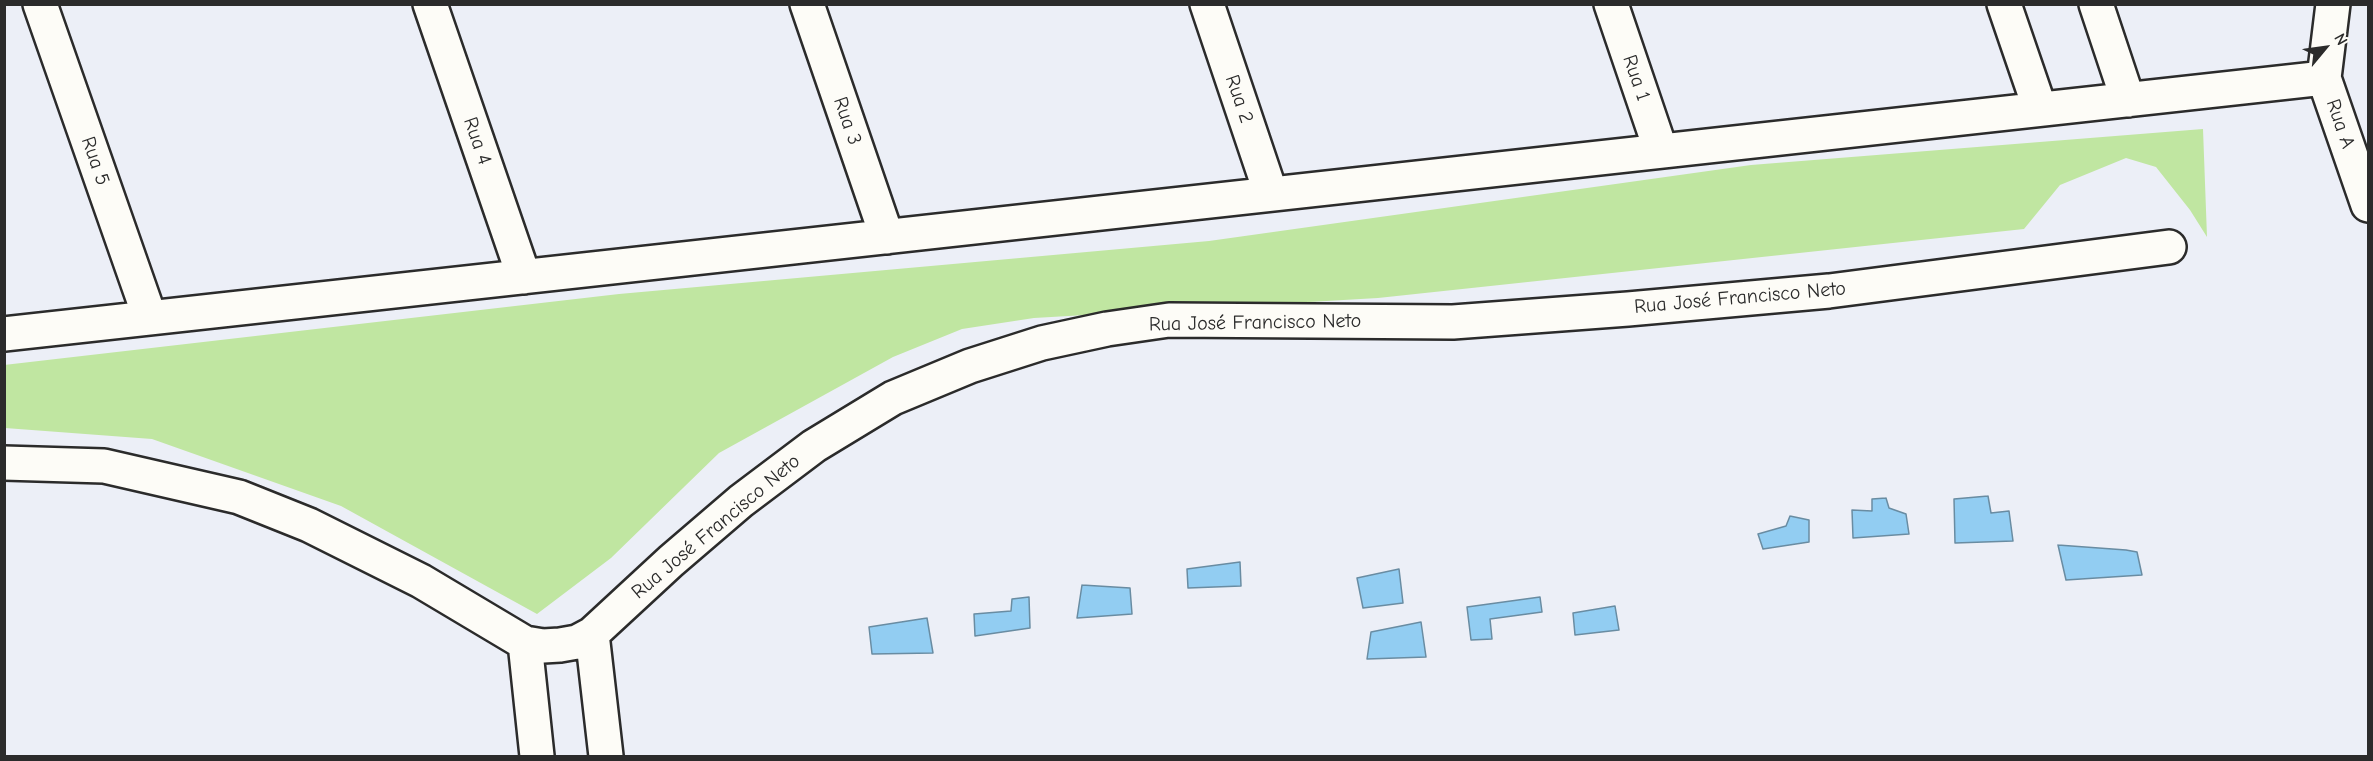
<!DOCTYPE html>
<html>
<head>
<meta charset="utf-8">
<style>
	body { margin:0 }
	#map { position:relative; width:2373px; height:761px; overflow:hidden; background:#eceff7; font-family:"Comic Neue",sans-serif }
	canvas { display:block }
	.frame { position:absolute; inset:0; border:6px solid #2b2b2b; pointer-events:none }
	.north { position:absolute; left:2295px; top:18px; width:60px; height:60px; -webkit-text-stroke:4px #fdfcf7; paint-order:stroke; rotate:61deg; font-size:16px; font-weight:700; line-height:24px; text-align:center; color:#2b2b2b }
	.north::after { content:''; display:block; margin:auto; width:21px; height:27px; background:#2b2b2b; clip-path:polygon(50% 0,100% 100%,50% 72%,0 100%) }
</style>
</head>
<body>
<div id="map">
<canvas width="2373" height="761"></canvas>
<div class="frame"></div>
<div class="north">N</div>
</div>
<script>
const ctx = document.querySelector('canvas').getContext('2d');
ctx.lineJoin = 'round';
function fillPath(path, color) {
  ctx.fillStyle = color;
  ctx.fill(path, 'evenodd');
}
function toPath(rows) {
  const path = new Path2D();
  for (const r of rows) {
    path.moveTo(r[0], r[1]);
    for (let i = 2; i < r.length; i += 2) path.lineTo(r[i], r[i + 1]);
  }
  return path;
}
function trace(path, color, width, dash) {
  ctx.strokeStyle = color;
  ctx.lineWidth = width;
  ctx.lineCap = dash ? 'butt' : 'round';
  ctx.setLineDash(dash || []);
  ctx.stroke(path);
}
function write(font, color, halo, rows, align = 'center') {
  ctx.font = font + ' "Comic Neue",sans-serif';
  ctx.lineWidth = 5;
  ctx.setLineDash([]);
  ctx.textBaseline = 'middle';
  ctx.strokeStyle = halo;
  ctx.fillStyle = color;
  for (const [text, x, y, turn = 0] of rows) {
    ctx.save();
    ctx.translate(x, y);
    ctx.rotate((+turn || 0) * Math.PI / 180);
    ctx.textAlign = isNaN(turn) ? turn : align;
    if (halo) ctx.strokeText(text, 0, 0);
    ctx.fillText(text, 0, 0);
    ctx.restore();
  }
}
fillPath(toPath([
	[2203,129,2207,237,2190,210,2156,167,2126,158,2060,185,2024,229,1378,298,1034,318,962,329,893,357,719,453,611,558,537,614,341,506,152,439,5,428,4,365,619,294,1209,241,1751,165]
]), '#c0e6a1');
const water = toPath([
	[1988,496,1991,513,2009,511,2013,541,1955,543,1954,499,1988,496],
	[1886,498,1889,508,1906,514,1909,534,1853,538,1852,510,1872,511,1872,499,1886,498],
	[1790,516,1809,520,1809,542,1763,549,1758,534,1786,526,1790,516],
	[2058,545,2126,550,2137,552,2142,575,2066,580,2058,545],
	[1240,562,1241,586,1188,588,1187,569,1240,562],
	[1399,569,1403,603,1363,608,1357,578,1399,569],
	[1082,585,1130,588,1132,614,1077,618,1082,585],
	[1029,597,1030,628,975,636,974,614,1011,611,1012,599,1029,597],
	[1540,597,1542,612,1490,619,1492,639,1471,640,1467,607,1540,597],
	[1615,606,1619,630,1575,635,1573,613,1615,606],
	[927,618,933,653,872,654,869,627,927,618],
	[1421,622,1426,657,1367,659,1371,632,1421,622]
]);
fillPath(water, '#92cdf2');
trace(water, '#698ca2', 1.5);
const minor = toPath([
	[40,4,150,318],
	[430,4,524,277],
	[807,4,887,237],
	[1207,4,1271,194],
	[1611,4,1661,151],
	[2004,4,2040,109],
	[2096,4,2128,100],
	[2333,4,2324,78,2368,205],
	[4,334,2324,78],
	[4,463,104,466,239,497,309,525,421,581,525,643,543,646,560,645,577,642,592,634,671,561,741,501,814,446,893,398,970,366,1042,343,1107,329,1169,320,1453,322,1628,309,1829,291,2169,247],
	[592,634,606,756],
	[525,643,537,756]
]);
trace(minor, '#2b2b2b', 38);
trace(minor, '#fdfcf7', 33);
write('20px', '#2b2b2b', '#fdfcf7', [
	["Rua 1",1636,78,71],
	["Rua 2",1239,99,71],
	["Rua 3",847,121,71],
	["Rua A",2340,124,71],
	["Rua 4",477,141,71],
	["Rua 5",95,161,71],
	["Rua José Francisco Neto",1740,298,-5],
	["Rua José Francisco Neto",1255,323,-1],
	["Rua José Francisco Neto",716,527,-40]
]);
</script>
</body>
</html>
